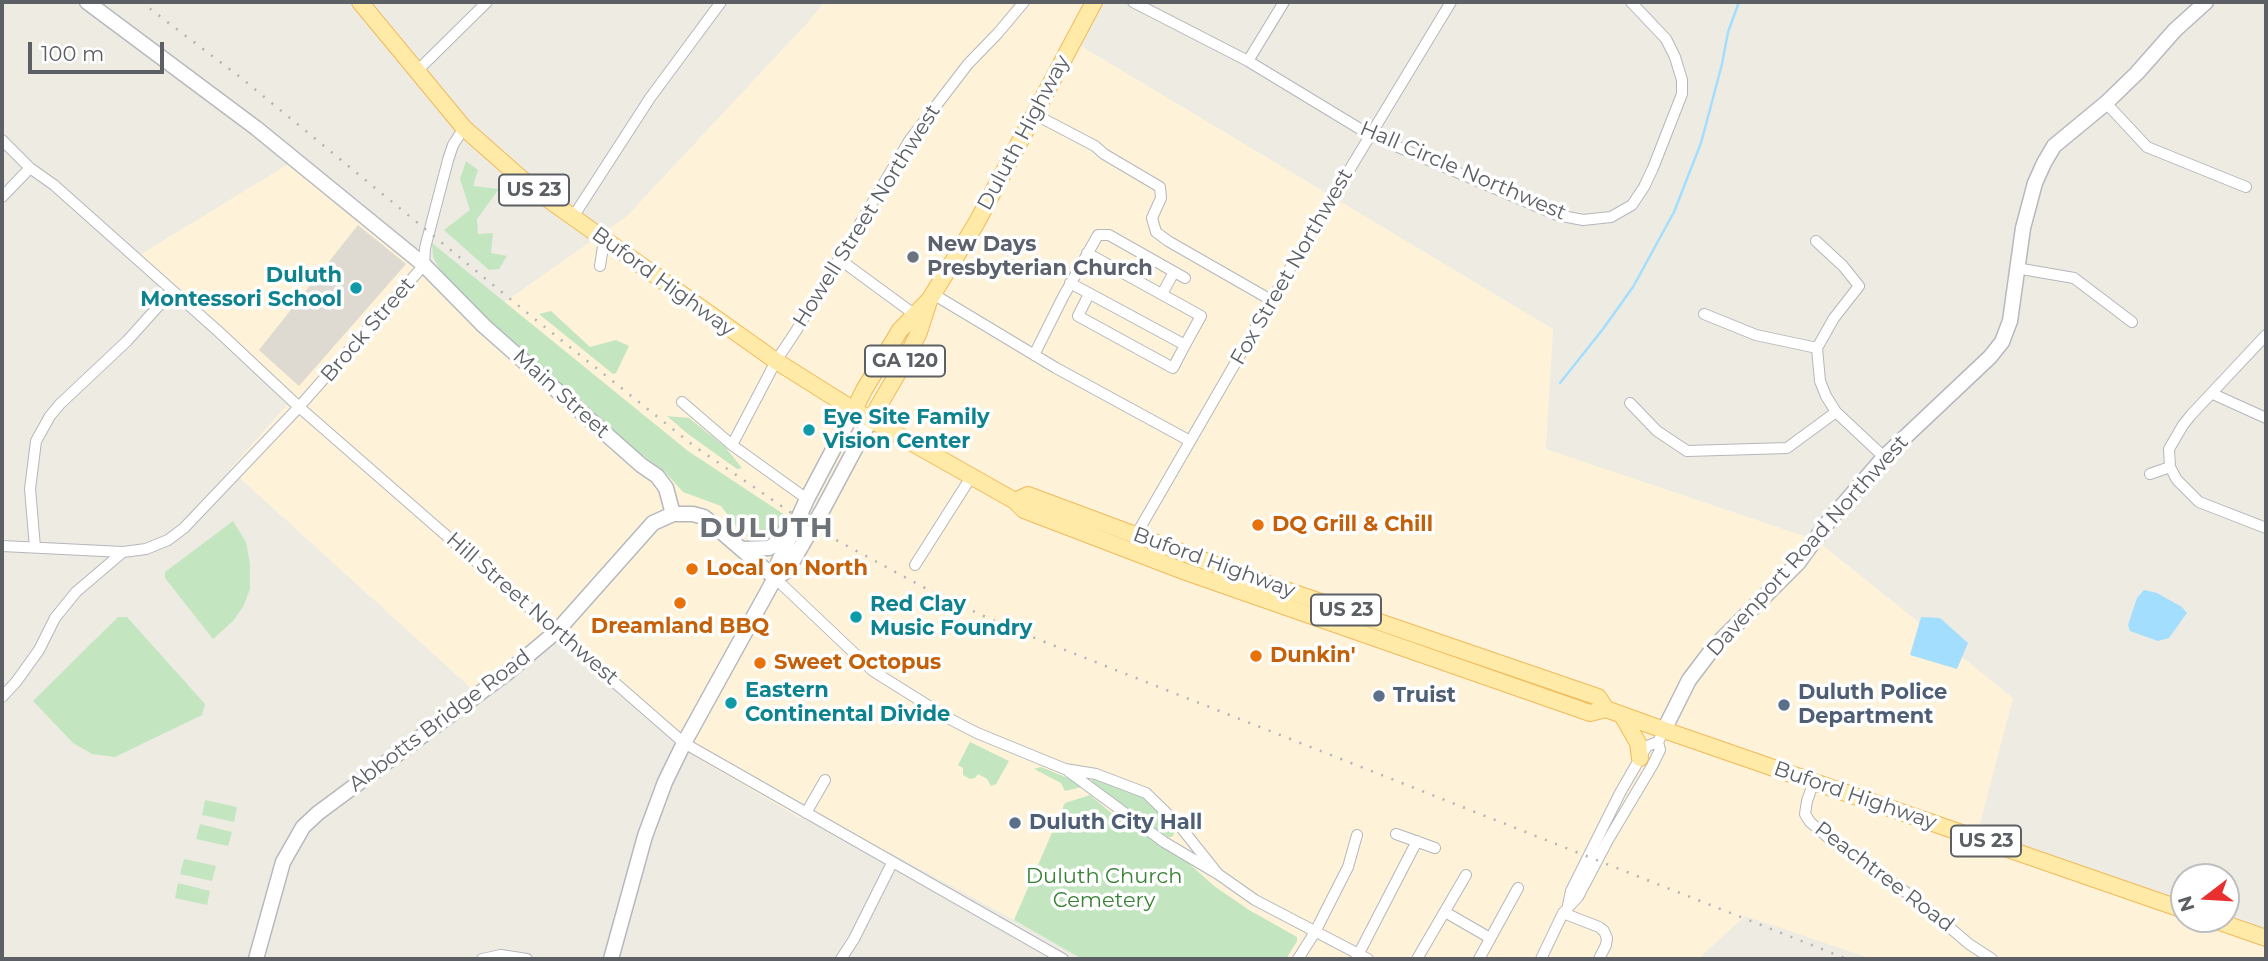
<!DOCTYPE html>
<html>
<head>
<meta charset="utf-8">
<style>
	body { margin:0 }
	#map { position:relative; width:2268px; height:961px; overflow:hidden; background:#eeebe3; font-family:Montserrat,sans-serif }
	canvas { display:block }
	.frame { position:absolute; inset:0; border:4px solid #5c6064; pointer-events:none }
	.north { position:absolute; left:2170px; top:863px; width:70px; height:70px; box-sizing:border-box; background:#fff; border:2px solid #bebfc1; border-radius:50%; rotate:253deg; font-size:19px; font-weight:700; line-height:28px; text-align:center; color:#5c6064 }
	.north::after { content:''; display:block; margin:auto; width:24px; height:32px; background:#e92f30; clip-path:polygon(50% 0,100% 100%,50% 72%,0 100%) }
	.scale { position:absolute; left:28px; top:42px; width:136px; height:32px; box-sizing:border-box; border:4px solid #5c6064; border-top:0; padding-left:9px; font-size:21px; line-height:24px; white-space:nowrap; color:#5c6064; -webkit-text-stroke:5px #fff; paint-order:stroke }
</style>
</head>
<body>
<div id="map">
<canvas width="2268" height="961"></canvas>
<div class="frame"></div>
<div class="north">N</div>
<div class="scale">100 m</div>
</div>
<script>
const ctx = document.querySelector('canvas').getContext('2d');
ctx.lineJoin = 'round';
function fillPath(path, color) {
  ctx.fillStyle = color;
  ctx.fill(path, 'evenodd');
}
function toPath(rows) {
  const path = new Path2D();
  for (const r of rows) {
    path.moveTo(r[0], r[1]);
    for (let i = 2; i < r.length; i += 2) path.lineTo(r[i], r[i + 1]);
  }
  return path;
}
function trace(path, color, width, dash) {
  ctx.strokeStyle = color;
  ctx.lineWidth = width;
  ctx.lineCap = dash ? 'butt' : 'round';
  ctx.setLineDash(dash || []);
  ctx.stroke(path);
}
function write(font, color, halo, rows, align = 'center') {
  ctx.font = font + ' Montserrat,sans-serif';
  ctx.lineWidth = 7;
  ctx.setLineDash([]);
  ctx.textBaseline = 'middle';
  ctx.strokeStyle = halo;
  ctx.fillStyle = color;
  for (const [text, x, y, turn = 0] of rows) {
    ctx.save();
    ctx.translate(x, y);
    ctx.rotate((+turn || 0) * Math.PI / 180);
    ctx.textAlign = isNaN(turn) ? turn : align;
    if (halo) ctx.strokeText(text, 0, 0);
    ctx.fillText(text, 0, 0);
    ctx.restore();
  }
}
fillPath(toPath([
	[824,2,1088,2,1066,37,1553,329,1546,449,1816,540,2013,698,1976,839,2184,907,2184,919,2219,919,2266,936,2266,959,1872,959,1745,916,1698,959,1286,959,1297,941,1297,937,1249,910,1214,886,1185,860,1110,812,1090,795,1065,803,1014,920,887,851,798,817,689,753,549,629,472,689,230,469,295,396,138,256,295,160,479,320,627,216,809,21]
]), '#fef2d9');
fillPath(toPath([
	[358,225,406,264,299,386,259,350]
]), '#dedad1');
fillPath(toPath([
	[466,161,478,170,473,186,499,189,477,219,478,234,493,233,491,253,507,256,499,269,489,270,444,230,470,210,460,179],
	[432,243,688,451,785,515,773,537,762,541,751,539,740,531,721,506,683,492,664,471,637,451,519,349,466,298,442,273,433,257],
	[551,311,590,347,616,340,629,346,616,373,613,374,539,314],
	[667,416,689,418,725,447,742,468,737,469,688,434],
	[233,521,246,542,250,564,250,589,243,607,233,621,213,639,165,578,165,572],
	[118,617,127,617,205,704,202,715,115,757,92,754,73,743,33,701],
	[970,742,1009,761,996,784,991,786,987,779,978,774,975,778,970,779,963,775,963,768,958,765],
	[1041,767,1075,781,1082,787,1065,791,1061,783,1034,769],
	[1092,778,1142,795,1177,829,1172,837,1168,837,1122,808,1092,783],
	[1090,795,1110,812,1185,860,1214,886,1249,910,1297,937,1297,941,1286,959,1082,959,1014,920,1065,803],
	[205,800,237,807,234,822,202,815],
	[200,824,232,832,228,846,196,839],
	[184,859,216,866,212,881,180,874],
	[178,883,210,891,207,905,175,898]
]), '#c3e6c0');
fillPath(toPath([
	[2144,590,2157,593,2182,607,2187,613,2169,638,2158,641,2130,631,2128,625,2137,598],
	[1921,617,1940,618,1968,643,1957,669,1910,655]
]), '#a3deff');
trace(toPath([
	[1560,383,1603,329,1633,287,1674,212,1701,143,1722,64,1728,32,1739,2]
]), '#a3deff', 2.5);
const street = toPath([
	[1133,2,1248,61,1370,135,1557,215,1583,220,1611,217,1632,205,1644,187,1653,168,1682,94,1682,80,1675,57,1666,39,1631,2],
	[1248,61,1284,2],
	[416,72,487,2],
	[2106,103,2147,147,2246,187],
	[1034,114,1095,146,1104,154,1160,187,1161,198,1152,218,1156,232,1168,241,1271,300],
	[2,140,30,168,54,185,219,332,299,407,684,743,1063,959],
	[2,197,30,168],
	[573,217,650,98,721,2],
	[1816,241,1843,266,1859,286,1834,318,1817,348,1820,381,1826,396,1836,412,1884,457],
	[1087,253,1201,316,1185,345],
	[839,259,914,314],
	[600,266,604,240],
	[2016,268,2074,278,2132,322],
	[1070,283,1185,345,1173,368,1078,316,1089,294],
	[933,294,1056,368,1190,441],
	[1162,294,1174,272],
	[1704,314,1756,335,1817,348],
	[2266,335,2191,415,2183,425,2169,449,2170,467,2177,480,2199,502,2266,528],
	[1034,355,1063,297,1098,235,1109,235,1185,278],
	[2213,394,2266,418],
	[682,402,732,445,807,499],
	[1630,403,1657,431,1687,451,1787,448,1836,412],
	[732,445,776,361,796,331,909,141,968,64,998,33,1024,2],
	[2150,474,2170,467],
	[1136,535,1296,258,1451,2],
	[2,546,123,552,146,549,168,540,184,528,299,407,424,265,425,248,448,160,453,145,464,128],
	[35,547,30,489,36,441,50,416,60,404,127,341,172,291],
	[915,565,971,477],
	[775,578,873,671,948,718,977,733,1065,769,1096,774,1146,793,1179,825,1218,874],
	[2,697,16,682,39,650,55,618,76,592,123,552],
	[1068,771,1164,842,1218,874,1255,900,1368,959],
	[1814,781,1807,801,1805,814,1810,822,1831,840,1920,902,1969,944,1992,959],
	[806,813,825,780],
	[1396,834,1435,848],
	[1568,905,1571,891,1620,793,1647,746,1658,742],
	[1445,912,1490,938],
	[1563,913,1599,927,1604,931,1607,938,1606,945,1599,959],
	[482,959,501,955,527,959],
	[841,959,854,939,892,863],
	[1298,959,1315,932,1348,867,1357,835],
	[1356,959,1417,841],
	[1417,959,1466,875],
	[1479,959,1518,888],
	[1541,959,1563,913,1578,897,1608,840,1652,766,1660,750,1658,742,1664,730]
]);
const secondary = toPath([
	[87,2,256,128,424,265,484,326,641,465,657,476,666,488,673,514],
	[743,549,769,548,774,545,787,529],
	[775,578,787,571,823,509,871,419],
	[1664,730,1689,680,1714,647,1798,563,1828,522,1884,457,1990,357,2002,342,2010,321,2023,228,2035,183,2044,163,2054,146,2106,103,2137,73,2175,30,2206,2],
	[256,959,283,862,303,827,318,813,507,673,557,631,653,523,673,514,693,514,704,517,775,578],
	[611,959,645,836,665,782,684,743,775,578,778,563,807,499,854,410]
]);
const primary = toPath([
	[360,2,464,128,532,188,776,361,854,410,1015,501,1024,510,1186,572,1590,713,1606,709],
	[854,410,864,390,900,330,930,299,977,222,1094,2],
	[871,419,906,359,919,332,929,301],
	[1015,501,1028,495,1248,577,1598,697,1606,709,1664,730,2184,910],
	[1622,715,1638,743,1640,758],
	[2211,919,2266,938]
]);
trace(street, '#b4b7bb', 12);
trace(secondary, '#b5b9be', 17);
trace(primary, '#f1ba5a', 18);
trace(street, '#fff', 10);
trace(secondary, '#fff', 14);
trace(primary, '#ffeaa8', 16);
trace(toPath([
	[141,2,240,77,531,316,694,446,812,527,940,596,1012,629,1847,959]
]), '#b2b3b4', 2.5, [2, 9]);
for (const [x, y, r, color] of [
	[913,257,7,"#6b7280"],
	[356,288,7,"#0f9aa8"],
	[809,430,7,"#0f9aa8"],
	[1258,525,7,"#e8710a"],
	[692,569,7,"#e8710a"],
	[680,603,7,"#e8710a"],
	[856,617,7,"#0f9aa8"],
	[1256,656,7,"#e8710a"],
	[760,663,7,"#e8710a"],
	[1379,696,7,"#5c6f8a"],
	[731,703,7,"#0f9aa8"],
	[1784,705,7,"#5c6f8a"],
	[1015,823,7,"#5c6f8a"]
]) {
  const dot = new Path2D();
  dot.arc(x, y, r, 0, 2 * Math.PI);
  ctx.fillStyle = color;
  ctx.fill(dot);
  trace(dot, '#fff', 2.5);
}
for (const [x, y, w] of [
	[534,190,70],
	[905,361,80],
	[1346,610,70],
	[1986,841,70]
]) {
  const box = new Path2D();
  box.roundRect(x - w / 2, y - 15.5, w, 31, 5);
  ctx.fillStyle = '#fff';
  ctx.fill(box);
  trace(box, '#5c6064', 2);
}
write('bold 19px', '#5c6064', null, [
	["US 23",534,190],
	["GA 120",905,361],
	["US 23",1346,610],
	["US 23",1986,841]
]);
write('21px', '#5c6064', '#fff', [
	["Duluth Highway",1024,133,-62],
	["Hall Circle Northwest",1463,171,23],
	["Howell Street Northwest",867,216,-58],
	["Fox Street Northwest",1292,267,-60],
	["Buford Highway",663,282,36],
	["Brock Street",368,330,-49],
	["Main Street",561,394,42],
	["Davenport Road Northwest",1808,546,-48],
	["Buford Highway",1214,563,20],
	["Hill Street Northwest",532,609,41],
	["Abbotts Bridge Road",440,721,-37],
	["Buford Highway",1855,796,19],
	["Peachtree Road",1884,877,37]
]);
write('bold 21px', '#5b616d', '#fff', [
	["New Days",927,245],
	["Presbyterian Church",927,269]
], 'left');
write('bold 21px', '#0d838f', '#fff', [
	["Duluth",342,276,"right"],
	["Montessori School",342,300,"right"],
	["Eye Site Family",823,418],
	["Vision Center",823,442],
	["Red Clay",870,605],
	["Music Foundry",870,629],
	["Eastern",745,691],
	["Continental Divide",745,715]
], 'left');
write('bold 21px', '#c56008', '#fff', [
	["DQ Grill & Chill",1272,525],
	["Local on North",706,569],
	["Dreamland BBQ",680,627,"center"],
	["Dunkin'",1270,656],
	["Sweet Octopus",774,663]
], 'left');
write('bold 21px', '#4e5e75', '#fff', [
	["Duluth Police",1798,693],
	["Department",1798,717],
	["Truist",1393,696],
	["Duluth City Hall",1029,823]
], 'left');
write('21px', '#378234', '#fff', [
	["Duluth Church",1104,877],
	["Cemetery",1104,901]
]);
ctx.letterSpacing = '2px';
write('bold 28px', '#6d7276', '#fff', [
	["DULUTH",767,529]
]);
ctx.letterSpacing = '0px';
</script>
</body>
</html>
